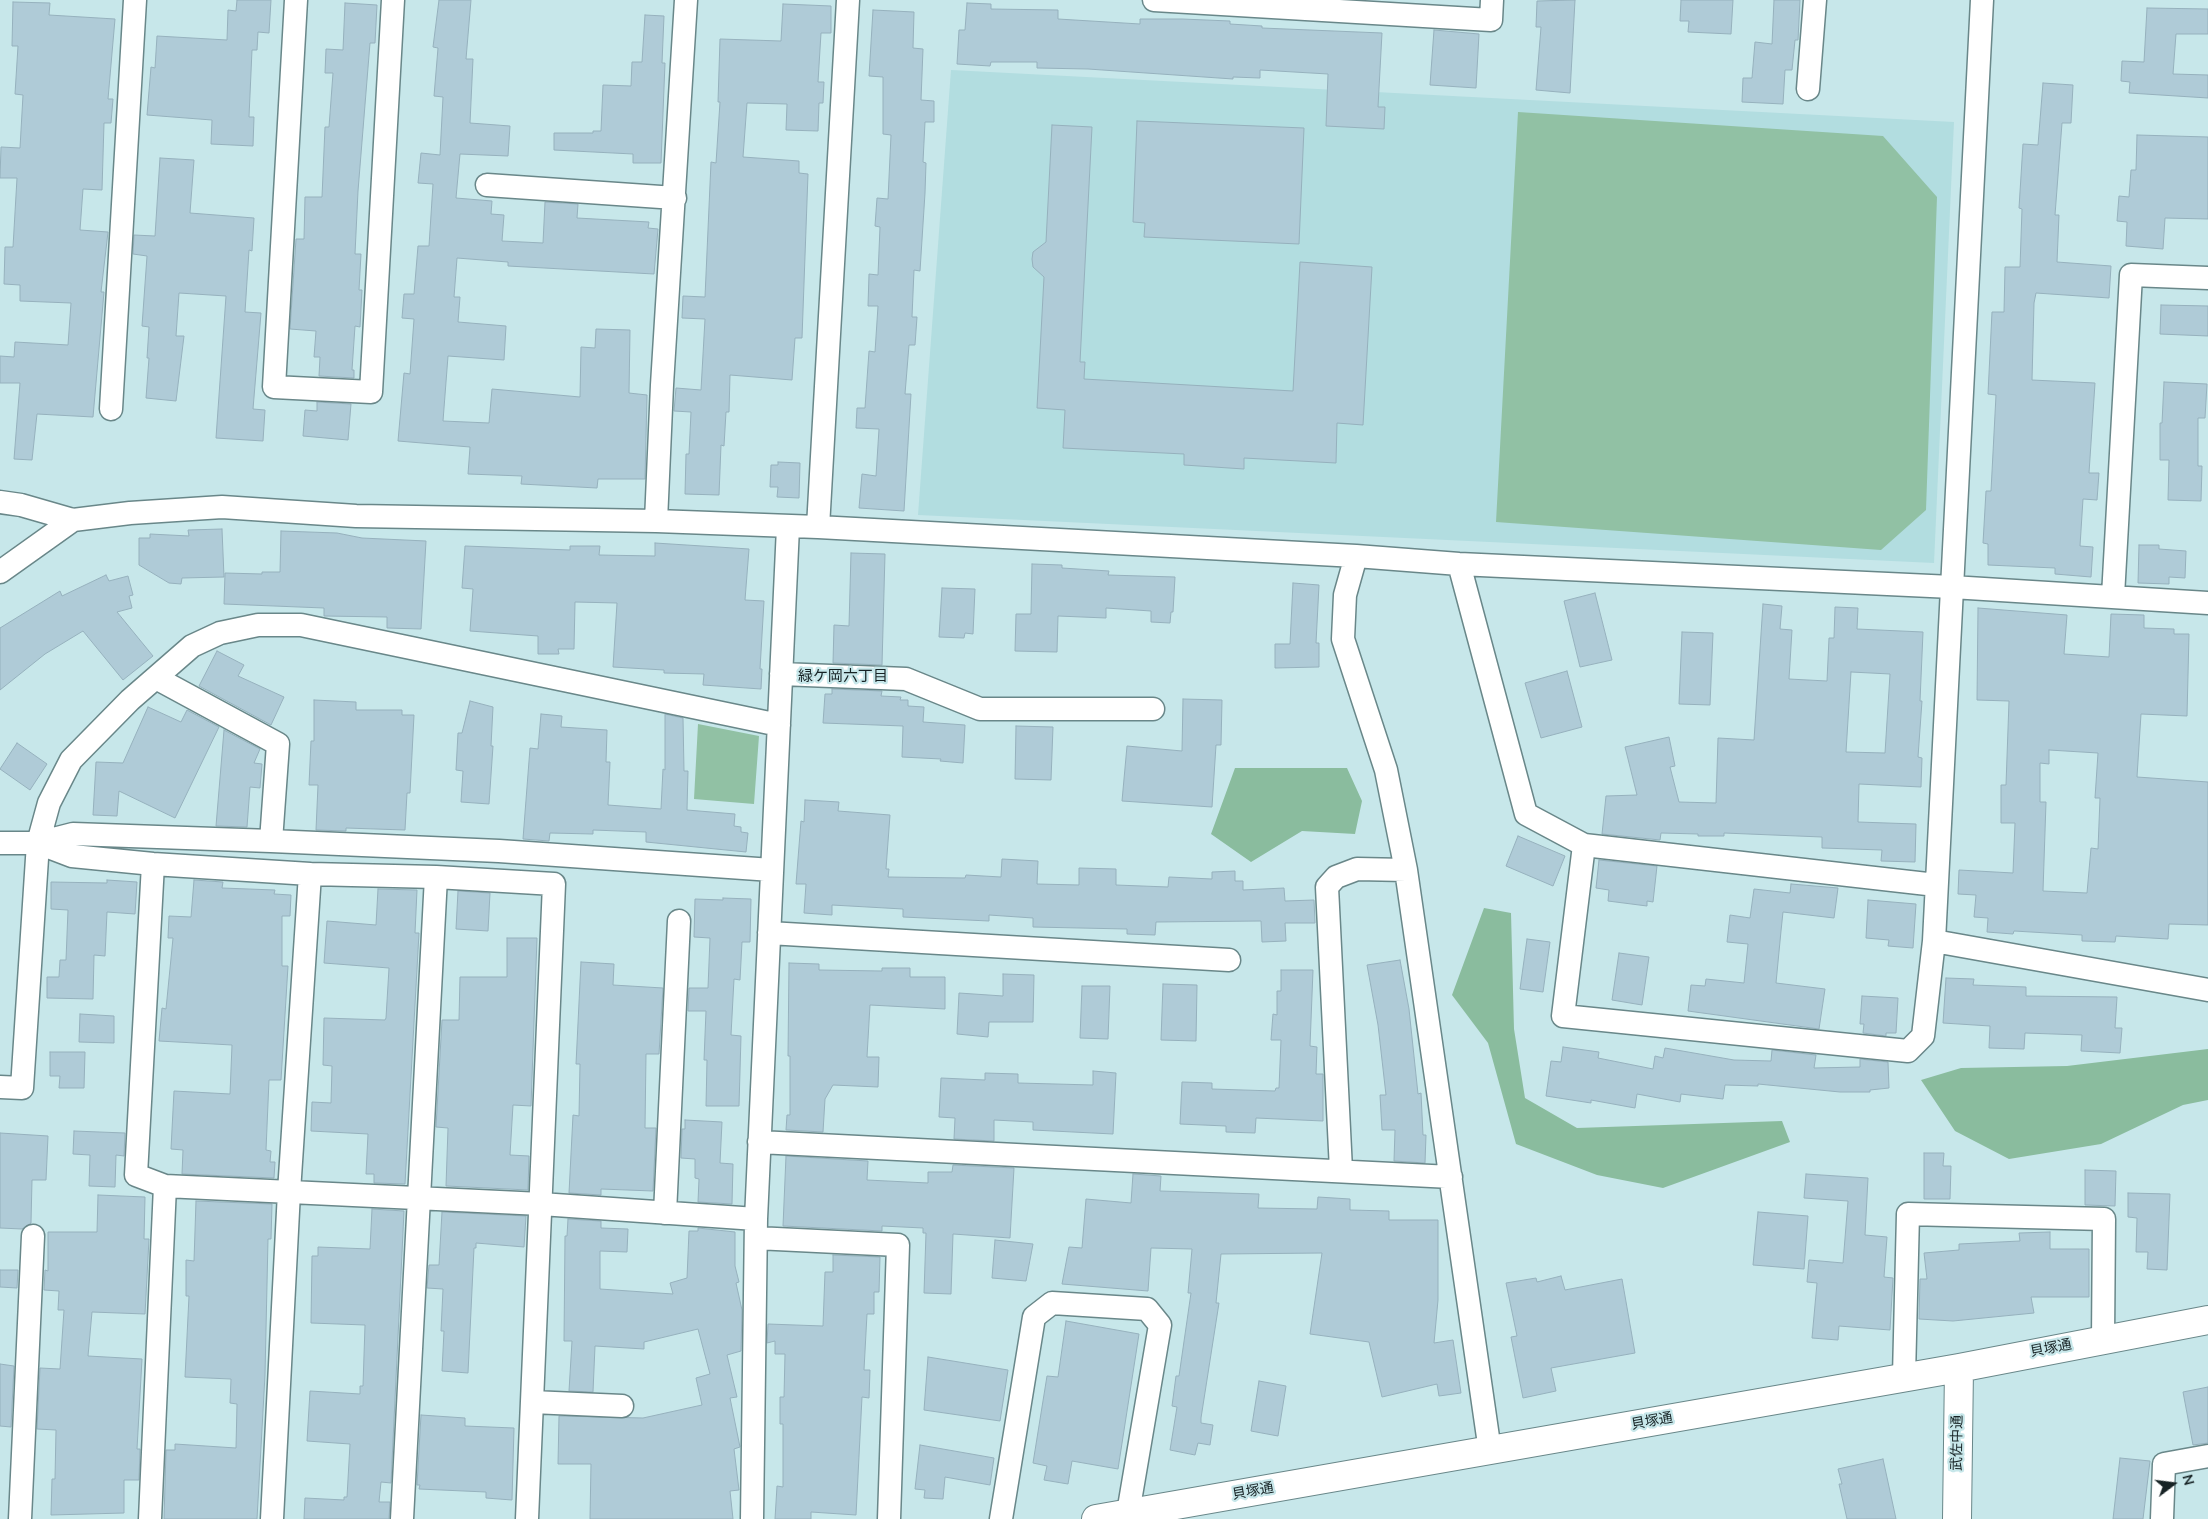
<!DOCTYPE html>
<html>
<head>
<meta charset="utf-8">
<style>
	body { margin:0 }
	#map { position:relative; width:2208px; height:1519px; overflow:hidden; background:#c7e7ea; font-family:"Nunito Sans",sans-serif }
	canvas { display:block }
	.north { position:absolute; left:2148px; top:1459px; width:50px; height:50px; -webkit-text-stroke:4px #c7e7ea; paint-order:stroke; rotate:75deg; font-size:14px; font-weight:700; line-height:20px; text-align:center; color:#172325 }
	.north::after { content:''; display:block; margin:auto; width:18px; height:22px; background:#172325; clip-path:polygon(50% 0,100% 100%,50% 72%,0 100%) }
</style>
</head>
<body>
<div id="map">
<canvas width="2208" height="1519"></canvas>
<div class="north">N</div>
</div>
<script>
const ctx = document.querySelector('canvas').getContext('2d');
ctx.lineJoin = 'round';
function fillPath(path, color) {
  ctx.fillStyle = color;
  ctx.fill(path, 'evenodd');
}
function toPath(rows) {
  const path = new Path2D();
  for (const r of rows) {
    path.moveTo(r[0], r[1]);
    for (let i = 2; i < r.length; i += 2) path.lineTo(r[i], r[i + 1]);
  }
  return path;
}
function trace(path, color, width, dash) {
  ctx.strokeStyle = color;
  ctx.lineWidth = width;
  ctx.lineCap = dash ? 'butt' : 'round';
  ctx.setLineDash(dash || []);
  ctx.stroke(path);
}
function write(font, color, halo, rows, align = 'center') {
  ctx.font = font + ' "Nunito Sans","Noto Sans JP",sans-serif';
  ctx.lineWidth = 4.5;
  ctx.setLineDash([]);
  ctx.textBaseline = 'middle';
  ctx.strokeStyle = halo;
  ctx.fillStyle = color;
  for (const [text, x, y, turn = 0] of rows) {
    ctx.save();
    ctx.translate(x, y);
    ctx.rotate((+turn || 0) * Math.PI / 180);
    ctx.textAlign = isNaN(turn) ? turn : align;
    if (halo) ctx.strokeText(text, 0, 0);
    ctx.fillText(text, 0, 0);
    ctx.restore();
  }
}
fillPath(toPath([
	[951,70,1954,122,1934,563,918,515]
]), '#b2dde0');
fillPath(toPath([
	[1518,112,1883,136,1937,197,1926,510,1881,550,1496,522],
	[698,724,759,736,754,804,694,799]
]), '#91c1a4');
fillPath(toPath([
	[1235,768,1347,768,1362,801,1355,834,1302,831,1251,862,1211,834],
	[1484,908,1511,913,1514,1029,1525,1098,1577,1128,1782,1121,1790,1142,1663,1188,1597,1175,1516,1144,1488,1043,1452,995],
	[2208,1049,2208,1100,2183,1105,2101,1144,2009,1159,1955,1131,1921,1080,1961,1068,2067,1066]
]), '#8abc9e');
const building = toPath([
	[237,0,271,0,269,33,258,32,257,50,252,50,249,117,254,117,253,146,211,144,212,120,147,115,151,67,155,68,157,36,227,40,228,10,236,11,237,0],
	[439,0,471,0,466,59,473,59,470,123,510,126,508,156,460,154,456,198,492,201,491,214,504,215,502,241,543,243,545,202,578,204,577,218,649,222,648,228,658,229,654,274,508,266,508,262,457,258,454,297,460,297,458,322,506,326,504,360,448,356,443,421,489,423,492,389,580,397,581,347,595,348,596,329,630,330,629,393,647,395,645,479,598,479,597,488,521,484,522,476,468,474,470,447,398,441,404,373,410,374,414,319,402,318,404,294,414,294,418,246,429,246,433,184,418,183,421,153,440,155,443,97,434,96,438,48,433,47,439,0],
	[1575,0,1570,93,1536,90,1541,27,1536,27,1537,1,1575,0],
	[1681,0,1733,0,1731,34,1688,32,1689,21,1680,21,1681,0],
	[1774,0,1800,0,1798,40,1795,40,1792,70,1785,70,1783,104,1742,102,1743,78,1752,78,1755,42,1772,44,1774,0],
	[13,2,50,3,49,15,115,19,108,99,113,99,111,123,104,123,102,190,83,189,80,230,108,232,101,292,104,292,93,417,37,414,32,460,14,459,20,383,0,383,0,356,14,357,15,342,68,345,71,303,20,301,20,285,4,284,5,247,13,247,17,178,0,178,1,147,20,148,23,95,15,94,18,46,12,46,13,2],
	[345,3,377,5,375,43,370,43,358,191,355,254,361,254,359,290,362,290,360,327,355,326,352,370,354,370,354,378,319,376,320,357,314,357,316,331,290,329,296,239,304,239,305,197,322,197,325,127,329,127,333,73,325,73,326,49,343,50,345,3],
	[967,3,991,4,991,9,1058,10,1058,19,1140,24,1140,19,1182,19,1230,21,1230,24,1262,26,1262,28,1382,33,1378,107,1385,107,1384,129,1326,126,1328,74,1260,70,1260,78,1233,77,1233,79,1088,69,1037,68,1037,62,991,62,990,66,957,64,959,30,965,30,967,3],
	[783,4,831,6,831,33,821,33,818,82,824,82,823,103,819,103,818,131,786,130,787,104,747,103,743,157,799,161,799,173,808,174,802,338,795,338,792,380,730,375,729,412,726,412,724,446,721,445,719,495,685,494,686,454,689,454,691,412,674,411,676,388,701,390,705,319,682,318,683,296,705,297,711,162,716,163,720,102,718,102,720,39,781,41,783,4],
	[2147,8,2208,9,2208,34,2176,34,2173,74,2208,75,2208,98,2129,93,2130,82,2121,81,2122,61,2144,62,2147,8],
	[873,10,914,12,913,48,923,49,921,100,934,101,934,122,925,122,923,162,926,163,925,193,920,271,914,270,912,317,917,317,915,345,909,345,905,394,911,394,904,511,859,508,862,474,876,476,879,429,856,428,857,408,865,408,869,351,875,352,878,306,868,306,869,274,878,275,880,227,875,226,877,198,888,199,891,135,883,134,883,77,869,76,873,10],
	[645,15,664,16,662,63,665,63,661,163,633,163,633,154,554,150,554,133,593,133,593,131,601,131,603,85,631,86,632,62,642,62,645,15],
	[1434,30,1479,34,1476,88,1430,85,1434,30],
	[2043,83,2073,85,2071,123,2062,123,2055,215,2059,215,2057,262,2111,266,2109,298,2036,293,2034,303,2032,380,2095,383,2089,473,2099,473,2097,500,2083,499,2080,546,2093,547,2091,577,2055,574,2055,568,1988,565,1988,544,1983,543,1986,491,1991,491,1996,395,1988,394,1992,312,2004,312,2005,267,2020,267,2022,209,2019,208,2023,144,2038,145,2043,83],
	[1137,121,1304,128,1299,244,1144,237,1145,223,1133,222,1137,121],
	[1052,125,1092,127,1080,362,1085,362,1084,379,1293,391,1300,262,1372,267,1363,425,1337,423,1336,463,1244,458,1244,469,1184,465,1184,454,1063,448,1065,410,1037,408,1044,277,1033,267,1032,259,1033,252,1046,242,1052,125],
	[2137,135,2208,137,2208,219,2165,218,2163,249,2126,246,2127,222,2117,221,2119,196,2129,197,2131,170,2136,170,2137,135],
	[160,158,194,160,190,213,254,218,252,251,249,250,245,312,261,313,253,409,265,410,263,441,216,438,226,296,179,293,176,336,184,336,176,401,146,398,149,358,147,358,149,327,142,326,147,256,133,254,134,235,155,236,160,158],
	[2161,305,2208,306,2208,336,2160,334,2161,305],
	[2164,382,2207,384,2205,418,2198,418,2198,466,2202,466,2201,501,2168,500,2169,460,2160,460,2160,423,2162,423,2164,382],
	[317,402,351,404,348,440,303,436,305,410,317,411,317,402],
	[778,462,800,463,799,498,777,497,778,487,770,487,771,465,778,465,778,462],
	[222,529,224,577,182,578,181,584,169,583,139,565,139,538,150,538,150,534,189,536,188,530,222,529],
	[281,531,337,533,362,538,426,541,421,629,387,628,387,617,324,616,324,608,224,604,225,573,262,574,262,572,280,572,281,531],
	[655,543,749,549,745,600,764,601,760,669,762,669,761,689,703,685,704,674,664,673,664,670,613,667,617,603,575,602,574,649,558,649,559,654,538,654,538,636,470,631,473,589,462,588,465,546,570,550,570,546,600,546,599,555,655,556,655,543],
	[2139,545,2159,545,2159,549,2186,551,2185,578,2169,577,2169,584,2138,583,2139,545],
	[851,553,885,554,882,665,833,663,834,625,849,626,851,553],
	[1032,564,1062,565,1062,568,1109,571,1108,575,1175,577,1173,612,1171,612,1170,623,1151,622,1151,611,1106,608,1106,618,1058,616,1057,652,1015,651,1016,614,1031,614,1032,564],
	[106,575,109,581,128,576,133,595,129,596,132,608,117,612,153,656,123,680,83,631,45,654,0,690,0,628,60,591,62,596,106,575],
	[1293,583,1319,585,1316,643,1319,643,1319,667,1275,668,1275,644,1290,644,1293,583],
	[942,588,975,589,973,634,965,633,964,638,939,637,942,588],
	[1595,593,1612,660,1580,667,1564,601,1595,593],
	[1763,604,1782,606,1780,629,1792,630,1789,679,1827,681,1829,638,1834,638,1835,607,1858,608,1857,629,1923,632,1920,701,1922,701,1918,757,1922,758,1921,787,1859,784,1858,822,1916,824,1915,862,1881,861,1882,850,1822,848,1822,837,1724,833,1724,836,1698,836,1698,834,1661,833,1660,840,1602,834,1606,796,1637,795,1625,747,1669,737,1675,766,1670,767,1679,802,1716,803,1718,738,1754,740,1763,604],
	[1851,672,1890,674,1885,753,1846,752,1851,672],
	[1978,608,2067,615,2064,654,2109,657,2111,614,2144,615,2144,628,2174,629,2174,634,2189,634,2187,716,2141,714,2137,777,2208,782,2208,925,2169,924,2168,939,2116,936,2115,942,2082,941,2082,935,2014,931,2013,934,1987,932,1988,918,1974,917,1976,895,1958,894,1959,870,2013,873,2015,823,2001,823,2001,785,2006,785,2009,701,1977,700,1978,608],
	[2049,750,2098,753,2095,798,2100,798,2098,849,2091,848,2087,893,2043,891,2046,802,2040,802,2040,763,2049,764,2049,750],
	[1682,632,1713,633,1710,705,1679,704,1682,632],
	[217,651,244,665,238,676,284,697,271,725,199,686,217,651],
	[1567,671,1582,727,1541,738,1525,683,1567,671],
	[832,689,882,691,881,696,901,697,900,700,908,700,908,706,924,707,923,722,965,725,963,763,940,761,941,759,902,757,903,726,823,723,825,694,832,694,832,689],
	[1183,699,1222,700,1221,745,1216,745,1212,807,1122,801,1127,746,1182,751,1183,699],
	[314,700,356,702,356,710,402,710,402,715,414,715,410,793,407,793,405,830,346,828,346,831,316,830,318,785,309,785,311,741,314,741,314,700],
	[470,701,493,707,491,746,493,746,489,804,461,802,463,771,456,770,458,733,462,733,470,701],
	[148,707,181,722,187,710,219,727,175,818,119,791,117,816,93,815,96,762,123,763,148,707],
	[541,714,562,716,561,727,607,730,606,762,610,762,608,805,661,809,663,769,665,770,665,714,683,718,684,771,688,771,687,810,735,814,734,826,741,827,741,832,748,833,746,852,646,842,646,832,593,830,593,834,550,833,549,841,523,839,530,748,538,749,541,714],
	[1016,726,1053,727,1051,780,1015,779,1016,726],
	[224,730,260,749,254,763,262,764,260,788,250,787,247,827,216,826,224,730],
	[17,743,47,764,30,790,0,769,17,743],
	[805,800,839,802,838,811,890,815,886,869,889,869,888,877,965,878,966,875,1001,877,1002,859,1038,861,1037,884,1079,885,1079,868,1116,869,1116,885,1168,887,1169,877,1212,879,1212,872,1235,871,1235,881,1243,881,1243,890,1284,888,1285,901,1314,900,1315,923,1285,923,1286,941,1262,942,1261,921,1156,922,1155,935,1127,934,1127,929,1033,927,1033,918,989,915,989,921,903,917,903,909,832,905,832,915,804,913,806,884,796,884,801,821,804,822,805,800],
	[1518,836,1565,856,1553,886,1506,866,1518,836],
	[1599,860,1657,866,1653,902,1647,901,1647,906,1608,901,1609,890,1596,888,1599,860],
	[107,880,137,882,135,914,107,912,105,956,94,955,93,999,47,998,47,977,59,977,60,960,66,960,68,910,51,909,51,882,107,883,107,880],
	[194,880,223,882,222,888,275,890,274,894,291,895,290,916,282,916,282,966,288,966,281,1080,269,1080,266,1150,271,1151,270,1162,275,1162,274,1178,182,1174,183,1150,171,1149,174,1091,230,1094,232,1045,159,1041,162,1008,166,1009,173,938,168,938,169,916,191,917,194,880],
	[1791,884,1838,888,1834,918,1783,912,1781,931,1776,983,1825,989,1819,1029,1688,1011,1691,985,1705,986,1706,979,1744,983,1748,944,1727,942,1730,915,1750,918,1754,889,1790,893,1791,884],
	[378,889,417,890,415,933,419,933,405,1184,374,1183,374,1174,366,1174,368,1134,311,1131,312,1102,331,1103,332,1066,323,1065,324,1018,385,1020,386,1018,389,968,324,963,327,921,376,925,378,889],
	[458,891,490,893,488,931,456,929,458,891],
	[723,898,751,899,750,942,742,942,740,980,734,979,731,1035,741,1036,739,1106,706,1106,707,1060,704,1060,706,1011,688,1011,689,988,708,988,710,938,694,937,695,899,723,900,723,898],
	[1868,900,1916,904,1913,948,1888,946,1889,940,1866,938,1868,900],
	[507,938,537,938,531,1106,513,1105,510,1155,529,1156,528,1190,446,1186,448,1128,436,1127,442,1020,459,1020,460,977,507,977,507,938],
	[1527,939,1550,942,1543,992,1520,989,1527,939],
	[1619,953,1649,957,1642,1005,1612,1000,1619,953],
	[1400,960,1409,1009,1418,1094,1421,1093,1423,1135,1426,1135,1425,1163,1394,1161,1395,1130,1382,1130,1380,1095,1386,1095,1378,1025,1367,965,1400,960],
	[581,962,614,964,613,985,663,988,659,1054,646,1054,645,1128,656,1128,653,1191,601,1189,601,1195,569,1193,573,1115,579,1116,580,1064,576,1064,581,962],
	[789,963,819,964,819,970,882,971,882,968,910,968,910,977,945,977,945,1009,870,1005,867,1057,879,1057,878,1087,833,1085,825,1099,823,1132,786,1130,787,1115,790,1115,790,1056,788,1056,789,963],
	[1281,970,1313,970,1310,1046,1317,1047,1316,1074,1323,1074,1323,1121,1256,1118,1255,1133,1226,1132,1226,1126,1180,1124,1182,1082,1212,1083,1212,1089,1275,1091,1276,1088,1279,1088,1281,1040,1271,1040,1273,1014,1277,1015,1277,991,1281,991,1281,970],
	[1003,974,1034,975,1033,1022,989,1022,988,1037,957,1034,959,993,1003,996,1003,974],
	[1946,978,1974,979,1973,985,2026,987,2026,996,2117,997,2115,1028,2122,1028,2120,1053,2081,1051,2082,1035,2025,1033,2024,1049,1989,1048,1990,1026,1943,1023,1946,978],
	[1163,984,1197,985,1196,1041,1161,1040,1163,984],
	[1082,986,1110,986,1108,1039,1080,1038,1082,986],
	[1862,996,1898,998,1896,1033,1886,1033,1886,1036,1863,1033,1864,1024,1860,1024,1862,996],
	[80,1014,114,1016,114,1043,79,1042,80,1014],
	[1563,1047,1599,1052,1598,1058,1653,1069,1655,1056,1663,1058,1665,1048,1734,1060,1771,1061,1772,1050,1816,1055,1814,1068,1860,1067,1860,1059,1888,1062,1889,1088,1870,1090,1870,1092,1840,1092,1758,1084,1758,1086,1725,1085,1723,1099,1681,1094,1680,1102,1637,1094,1635,1108,1591,1100,1591,1103,1546,1096,1551,1061,1561,1062,1563,1047],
	[50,1052,85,1052,84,1088,59,1088,60,1076,50,1076,50,1052],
	[1093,1071,1116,1073,1113,1134,1033,1130,1033,1122,994,1120,994,1141,954,1139,955,1118,939,1117,941,1078,985,1080,985,1073,1018,1074,1018,1083,1093,1085,1093,1071],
	[685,1120,722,1122,720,1163,733,1164,732,1204,698,1202,699,1179,695,1178,695,1159,681,1158,682,1129,685,1129,685,1120],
	[74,1131,125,1133,124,1156,116,1155,115,1187,89,1186,90,1155,73,1154,74,1131],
	[0,1133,48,1136,46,1180,32,1180,31,1223,22,1229,0,1228,0,1133],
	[1924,1153,1944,1153,1943,1166,1951,1166,1950,1199,1924,1199,1924,1153],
	[786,1156,868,1161,867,1180,928,1183,928,1172,952,1172,953,1165,1014,1168,1010,1238,953,1234,951,1294,924,1293,926,1233,923,1233,923,1228,882,1226,882,1231,783,1226,786,1156],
	[2085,1170,2116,1171,2115,1206,2085,1205,2085,1170],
	[1133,1174,1161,1176,1160,1191,1259,1194,1258,1208,1317,1209,1318,1197,1350,1199,1350,1210,1389,1211,1389,1220,1438,1220,1438,1300,1434,1343,1453,1340,1461,1393,1439,1396,1437,1384,1382,1397,1369,1342,1310,1334,1322,1253,1221,1254,1216,1303,1219,1303,1201,1418,1201,1423,1213,1425,1210,1445,1198,1443,1195,1455,1170,1450,1177,1407,1172,1406,1176,1376,1179,1376,1191,1293,1188,1293,1192,1249,1151,1248,1148,1291,1062,1284,1069,1247,1082,1248,1086,1199,1131,1203,1133,1174],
	[1806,1174,1868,1178,1865,1235,1887,1237,1884,1277,1893,1278,1890,1330,1839,1326,1838,1340,1812,1338,1817,1283,1807,1282,1809,1260,1843,1263,1848,1201,1804,1198,1806,1174],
	[2128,1193,2170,1194,2167,1270,2147,1269,2148,1252,2136,1252,2137,1218,2128,1217,2128,1193],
	[98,1195,145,1197,144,1239,149,1239,145,1314,92,1312,88,1356,142,1359,137,1449,140,1449,139,1480,124,1480,124,1513,51,1515,52,1479,55,1479,56,1430,37,1429,40,1368,60,1369,64,1310,58,1310,59,1291,44,1290,45,1270,48,1271,48,1232,97,1232,98,1195],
	[196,1201,272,1204,271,1239,268,1239,265,1375,257,1519,164,1519,166,1450,175,1450,175,1444,236,1448,237,1404,230,1403,231,1379,185,1377,189,1296,186,1296,186,1260,194,1261,196,1201],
	[372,1209,404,1211,391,1483,381,1482,379,1502,390,1502,389,1519,304,1519,305,1498,344,1500,344,1497,347,1497,350,1444,307,1441,310,1391,360,1394,360,1386,363,1386,365,1325,311,1323,312,1256,318,1256,318,1247,370,1249,372,1209],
	[442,1212,526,1216,524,1247,476,1243,476,1248,474,1248,468,1373,442,1371,444,1331,441,1331,443,1289,427,1288,429,1265,439,1265,442,1212],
	[1758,1212,1808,1216,1804,1269,1753,1265,1758,1212],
	[568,1219,601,1221,601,1228,628,1229,627,1252,600,1251,600,1289,673,1294,670,1283,687,1278,689,1231,698,1231,698,1228,735,1232,735,1266,739,1282,736,1283,742,1310,741,1351,727,1355,737,1397,730,1398,740,1447,734,1449,739,1490,730,1491,733,1519,590,1519,591,1464,558,1464,559,1416,643,1418,702,1405,696,1378,710,1374,698,1329,644,1342,644,1349,595,1346,593,1392,569,1391,572,1341,564,1341,565,1236,567,1236,568,1219],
	[2050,1232,2050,1249,2089,1249,2089,1297,2031,1297,2034,1313,1953,1321,1919,1319,1920,1279,1927,1279,1924,1253,1959,1250,1959,1244,2020,1241,2019,1233,2050,1232],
	[995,1240,1033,1244,1026,1281,992,1278,995,1240],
	[833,1255,880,1257,879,1292,874,1292,874,1314,867,1314,864,1370,870,1370,869,1398,862,1397,856,1515,811,1512,811,1519,775,1519,777,1486,783,1487,783,1424,780,1424,780,1397,784,1397,785,1354,775,1354,775,1341,767,1343,768,1324,823,1326,825,1272,833,1272,833,1255],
	[0,1270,18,1270,17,1288,0,1287,0,1270],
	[1561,1276,1565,1290,1622,1279,1635,1353,1551,1368,1556,1391,1523,1398,1511,1337,1517,1336,1506,1283,1536,1278,1537,1282,1561,1276],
	[1066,1321,1139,1334,1118,1469,1072,1461,1068,1484,1044,1480,1047,1466,1033,1463,1047,1376,1058,1377,1066,1321],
	[928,1357,1008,1370,1000,1421,924,1410,928,1357],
	[0,1364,14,1366,11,1427,0,1426,0,1364],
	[1259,1381,1286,1386,1278,1436,1251,1431,1259,1381],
	[2208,1387,2208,1443,2193,1445,2183,1392,2208,1387],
	[421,1415,465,1418,465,1426,514,1428,512,1500,486,1498,486,1492,419,1489,420,1485,417,1485,421,1415],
	[920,1445,994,1458,990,1485,945,1477,943,1499,924,1498,925,1490,915,1489,920,1445],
	[2120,1458,2150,1461,2143,1519,2113,1519,2120,1458],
	[1883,1459,1896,1519,1847,1519,1839,1484,1842,1484,1838,1469,1883,1459]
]);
fillPath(building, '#afcbd7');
trace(building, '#96b1bd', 1);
const minor = toPath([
	[296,0,274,387,371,392,393,0],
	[1154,0,1491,20,1492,0],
	[1808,89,1815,0],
	[487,185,675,198],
	[111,409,135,0],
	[0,502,21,505,73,520],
	[656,521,662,385,686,0],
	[818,527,848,0],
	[1356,556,1345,595,1343,639,1386,770,1406,870,1490,1451],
	[1459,564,1526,814,1584,845,1563,1016,1908,1051,1923,1036,1934,941,1982,0],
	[0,572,73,520,130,513,222,507,356,516,656,521,818,527,1356,556,1459,564,1952,587,2208,603],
	[2113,596,2131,275,2208,278],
	[781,674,906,679,980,709,1153,709],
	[156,678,278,744,271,841],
	[0,843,38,843,73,834,271,841,499,851,772,870],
	[38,843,72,856,153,864,310,874,436,877,554,884,527,1519],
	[1584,845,1936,885],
	[769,933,1229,960],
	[1934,941,2208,990],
	[0,1087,22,1088,38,843,49,803,71,760,130,700,192,646,220,633,258,625,301,625,779,725],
	[759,1142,1451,1177],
	[1341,1170,1327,887,1336,877,1357,869,1406,870],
	[165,1186,541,1204,756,1219],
	[665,1213,679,921],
	[756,1238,898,1245,889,1519],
	[1904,1376,1908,1214,2104,1219,2103,1339],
	[532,1402,622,1406],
	[20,1519,33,1236],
	[150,1519,165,1186,136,1175,153,864],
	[272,1519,289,1192,310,874],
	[402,1519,436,877],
	[752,1519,756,1219,788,527],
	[1001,1519,1034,1317,1052,1303,1147,1309,1160,1325,1128,1513],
	[2162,1519,2164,1464,2208,1456]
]);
const tertiary = toPath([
	[1096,1519,1959,1368,2208,1320],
	[1957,1519,1959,1368]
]);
trace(minor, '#698789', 25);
trace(tertiary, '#698789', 30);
trace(minor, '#fff', 22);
trace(tertiary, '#fff', 28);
write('14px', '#172325', '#c7e7ea', [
	["貝塚通",2051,1349,-11],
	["貝塚通",1652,1422,-10],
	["武佐中通",1958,1443,-89],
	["貝塚通",1253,1492,-10]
]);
write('15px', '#172325', '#c7e7ea', [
	["緑ケ岡六丁目",843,677]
]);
</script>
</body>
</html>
